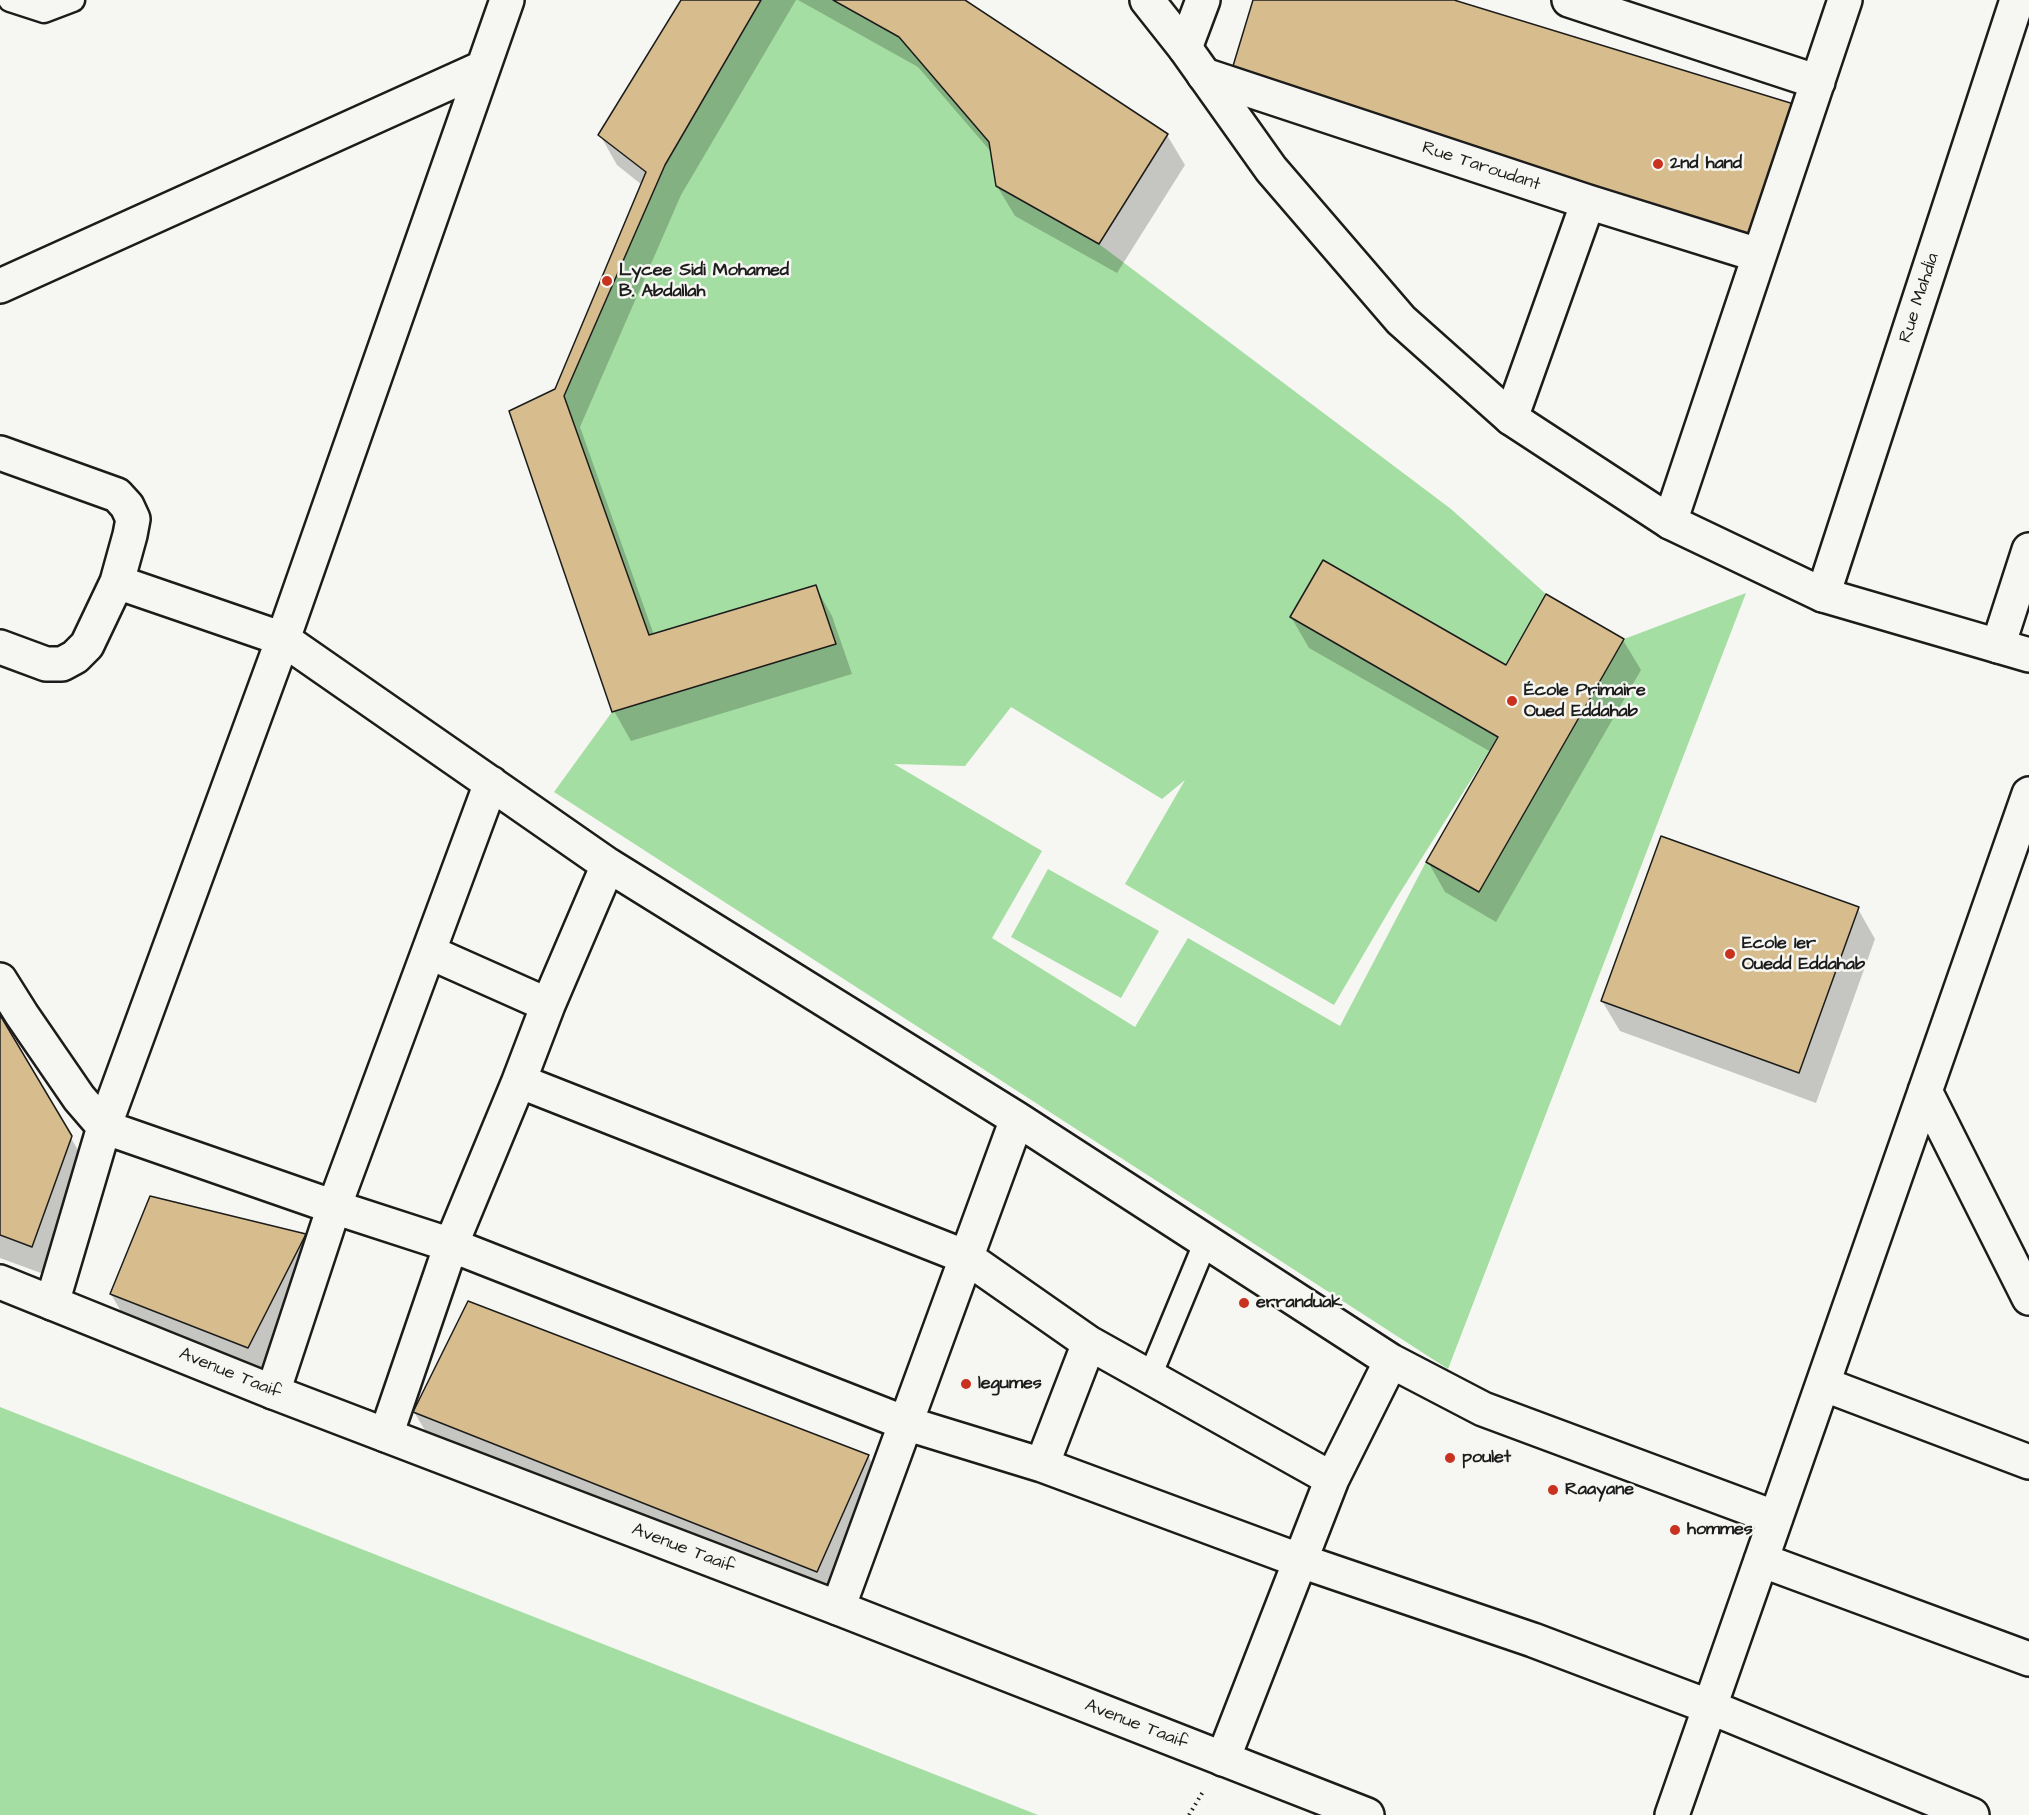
<!DOCTYPE html>
<html>
<head>
<meta charset="utf-8">
<style>
	body { margin:0 }
	canvas { display:block; background:#f6f6f2 }
</style>
</head>
<body>
<canvas width="2029" height="1815"></canvas>
<script>
const ctx = document.querySelector('canvas').getContext('2d');
ctx.lineJoin = 'round';
function fillPath(path, color) {
  ctx.fillStyle = color;
  ctx.fill(path, 'evenodd');
}
function toPath(rows) {
  const path = new Path2D();
  for (const r of rows) {
    path.moveTo(r[0], r[1]);
    for (let i = 2; i < r.length; i += 2) path.lineTo(r[i], r[i + 1]);
  }
  return path;
}
function trace(path, color, width, dash) {
  ctx.strokeStyle = color;
  ctx.lineWidth = width;
  ctx.lineCap = dash ? 'butt' : 'round';
  ctx.setLineDash(dash || []);
  ctx.stroke(path);
}
function write(font, color, halo, rows, align = 'center') {
  ctx.font = font + ' "Architects Daughter",sans-serif';
  ctx.lineWidth = 5;
  ctx.setLineDash([]);
  ctx.textBaseline = 'middle';
  ctx.strokeStyle = halo;
  ctx.fillStyle = color;
  for (const [text, x, y, turn = 0] of rows) {
    ctx.save();
    ctx.translate(x, y);
    ctx.rotate((+turn || 0) * Math.PI / 180);
    ctx.textAlign = isNaN(turn) ? turn : align;
    if (halo) ctx.strokeText(text, 0, 0);
    ctx.fillText(text, 0, 0);
    ctx.restore();
  }
}
fillPath(toPath([
	[761,0,833,0,899,37,989,142,996,186,1099,244,1451,509,1546,594,1506,665,1323,560,1290,617,1498,737,1396,899,1334,1005,1125,884,1185,780,1162,799,1011,707,965,766,894,764,1042,851,992,938,1135,1027,1188,938,1340,1026,1426,862,1479,892,1624,639,1746,593,1448,1369,554,792,612,712,835,644,815,585,649,635,564,396,665,165],
	[1048,869,1159,931,1121,998,1011,937],
	[0,1407,1038,1815,0,1815]
]), '#a5dea3');
fillPath(toPath([
	[683,0,796,0,681,195,580,427,654,635,815,586,832,616,852,674,631,741,614,711,556,390,642,185,617,165,600,135],
	[798,0,962,0,1167,135,1185,165,1117,273,1015,216,997,186,992,153,918,67],
	[1255,0,1448,0,1769,273,1252,96,1234,66],
	[1547,596,1623,640,1641,670,1496,922,1445,892,1428,862,1491,752,1309,648,1291,617,1506,667],
	[1858,909,1875,939,1816,1103,1620,1031,1602,1001],
	[0,1018,88,1167,49,1276,0,1258],
	[305,1235,318,1258,261,1371,124,1317,111,1294],
	[414,1412,868,1456,885,1486,834,1601,432,1442]
]), '#0003');
const building = toPath([
	[681,0,761,0,665,165,564,396,649,635,816,585,836,644,612,712,509,411,555,389,646,172,598,135,681,0],
	[833,0,965,0,1168,134,1099,244,996,186,989,142,899,37,833,0],
	[1253,0,1454,0,1797,105,1752,243,1233,66,1253,0],
	[1323,560,1506,665,1546,594,1624,639,1479,892,1426,862,1498,737,1290,617,1323,560],
	[1661,836,1859,907,1799,1073,1601,1001,1661,836],
	[0,1015,72,1136,32,1247,0,1235,0,1015],
	[150,1196,306,1234,248,1348,110,1294,150,1196],
	[468,1301,869,1455,817,1572,413,1412,468,1301]
]);
fillPath(building, '#d7bd8d');
trace(building, '#1c1c1c', 1.5);
const lane = toPath([
	[10,0,44,11,73,0],
	[1150,1376,1206,1241]
]);
const street = toPath([
	[1569,0,1818,82],
	[1185,48,1203,0],
	[1204,75,1588,202,1758,255],
	[0,286,482,68],
	[1511,418,1588,202],
	[0,453,117,495,127,506,133,519,130,535,117,582,87,645,75,657,62,664,46,664,0,647],
	[1670,522,1845,0],
	[117,582,283,639,608,865,1017,1119,1391,1361,1483,1409,1776,1518],
	[1823,595,2017,0],
	[1998,646,2029,550],
	[429,952,548,1005],
	[0,980,22,1015,79,1098,104,1127,334,1207,451,1245,905,1423,1042,1465,1301,1561,1533,1640,1710,1707,1972,1815],
	[519,1081,548,1005,608,865],
	[1925,1091,2029,1298],
	[52,1303,104,1127,283,639,507,0],
	[1823,1384,2029,1462],
	[273,1392,334,1207,491,783],
	[386,1435,451,1245,519,1081,966,1257,1089,1343,1332,1479],
	[1042,1465,1089,1343],
	[1761,1560,2029,1659],
	[838,1608,1017,1119],
	[1223,1759,1332,1479,1391,1361],
	[1672,1815,2029,794]
]);
const secondary = toPath([
	[1147,0,1185,48,1271,169,1401,320,1511,418,1670,522,1823,595,2029,655],
	[0,1282,273,1392,838,1608,1367,1815]
]);
trace(lane, '#1c1c1c', 27);
trace(street, '#1c1c1c', 38);
trace(secondary, '#1c1c1c', 38);
trace(toPath([
	[1189,1815,1204,1790]
]), '#1c1c1c', 4, [1.5, 4.5]);
trace(lane, '#f6f6f2', 22);
trace(street, '#f6f6f2', 33);
trace(secondary, '#f6f6f2', 33);
for (const [x, y, r, color] of [
	[1658,164,6,"#c8321e"],
	[607,281,6,"#c8321e"],
	[1512,701,6,"#c8321e"],
	[1730,954,6,"#c8321e"],
	[1244,1303,6,"#c8321e"],
	[966,1384,6,"#c8321e"],
	[1450,1458,6,"#c8321e"],
	[1553,1490,6,"#c8321e"],
	[1675,1530,6,"#c8321e"]
]) {
  const dot = new Path2D();
  dot.arc(x, y, r, 0, 2 * Math.PI);
  ctx.fillStyle = color;
  ctx.fill(dot);
  trace(dot, '#f6f6f2', 2);
}
write('bold 18px', '#1c1c1c', '#f6f6f2', [
	["2nd hand",1670,164],
	["Lycee Sidi Mohamed",619,271],
	["B. Abdallah",619,292],
	["École Primaire",1524,691],
	["Oued Eddahab",1524,712],
	["Ecole 1er",1742,944],
	["Ouedd Eddahab",1742,965],
	["erranduak",1256,1303],
	["legumes",978,1384],
	["poulet",1462,1458],
	["Raayane",1565,1490],
	["hommes",1687,1530]
], 'left');
write('18px', '#1c1c1c', '#f6f6f2', [
	["Rue Taroudant",1481,167,18],
	["Rue Mahdia",1920,298,-72],
	["Avenue Taaif",230,1374,22],
	["Avenue Taaif",683,1549,21],
	["Avenue Taaif",1136,1725,21]
]);
</script>
</body>
</html>
